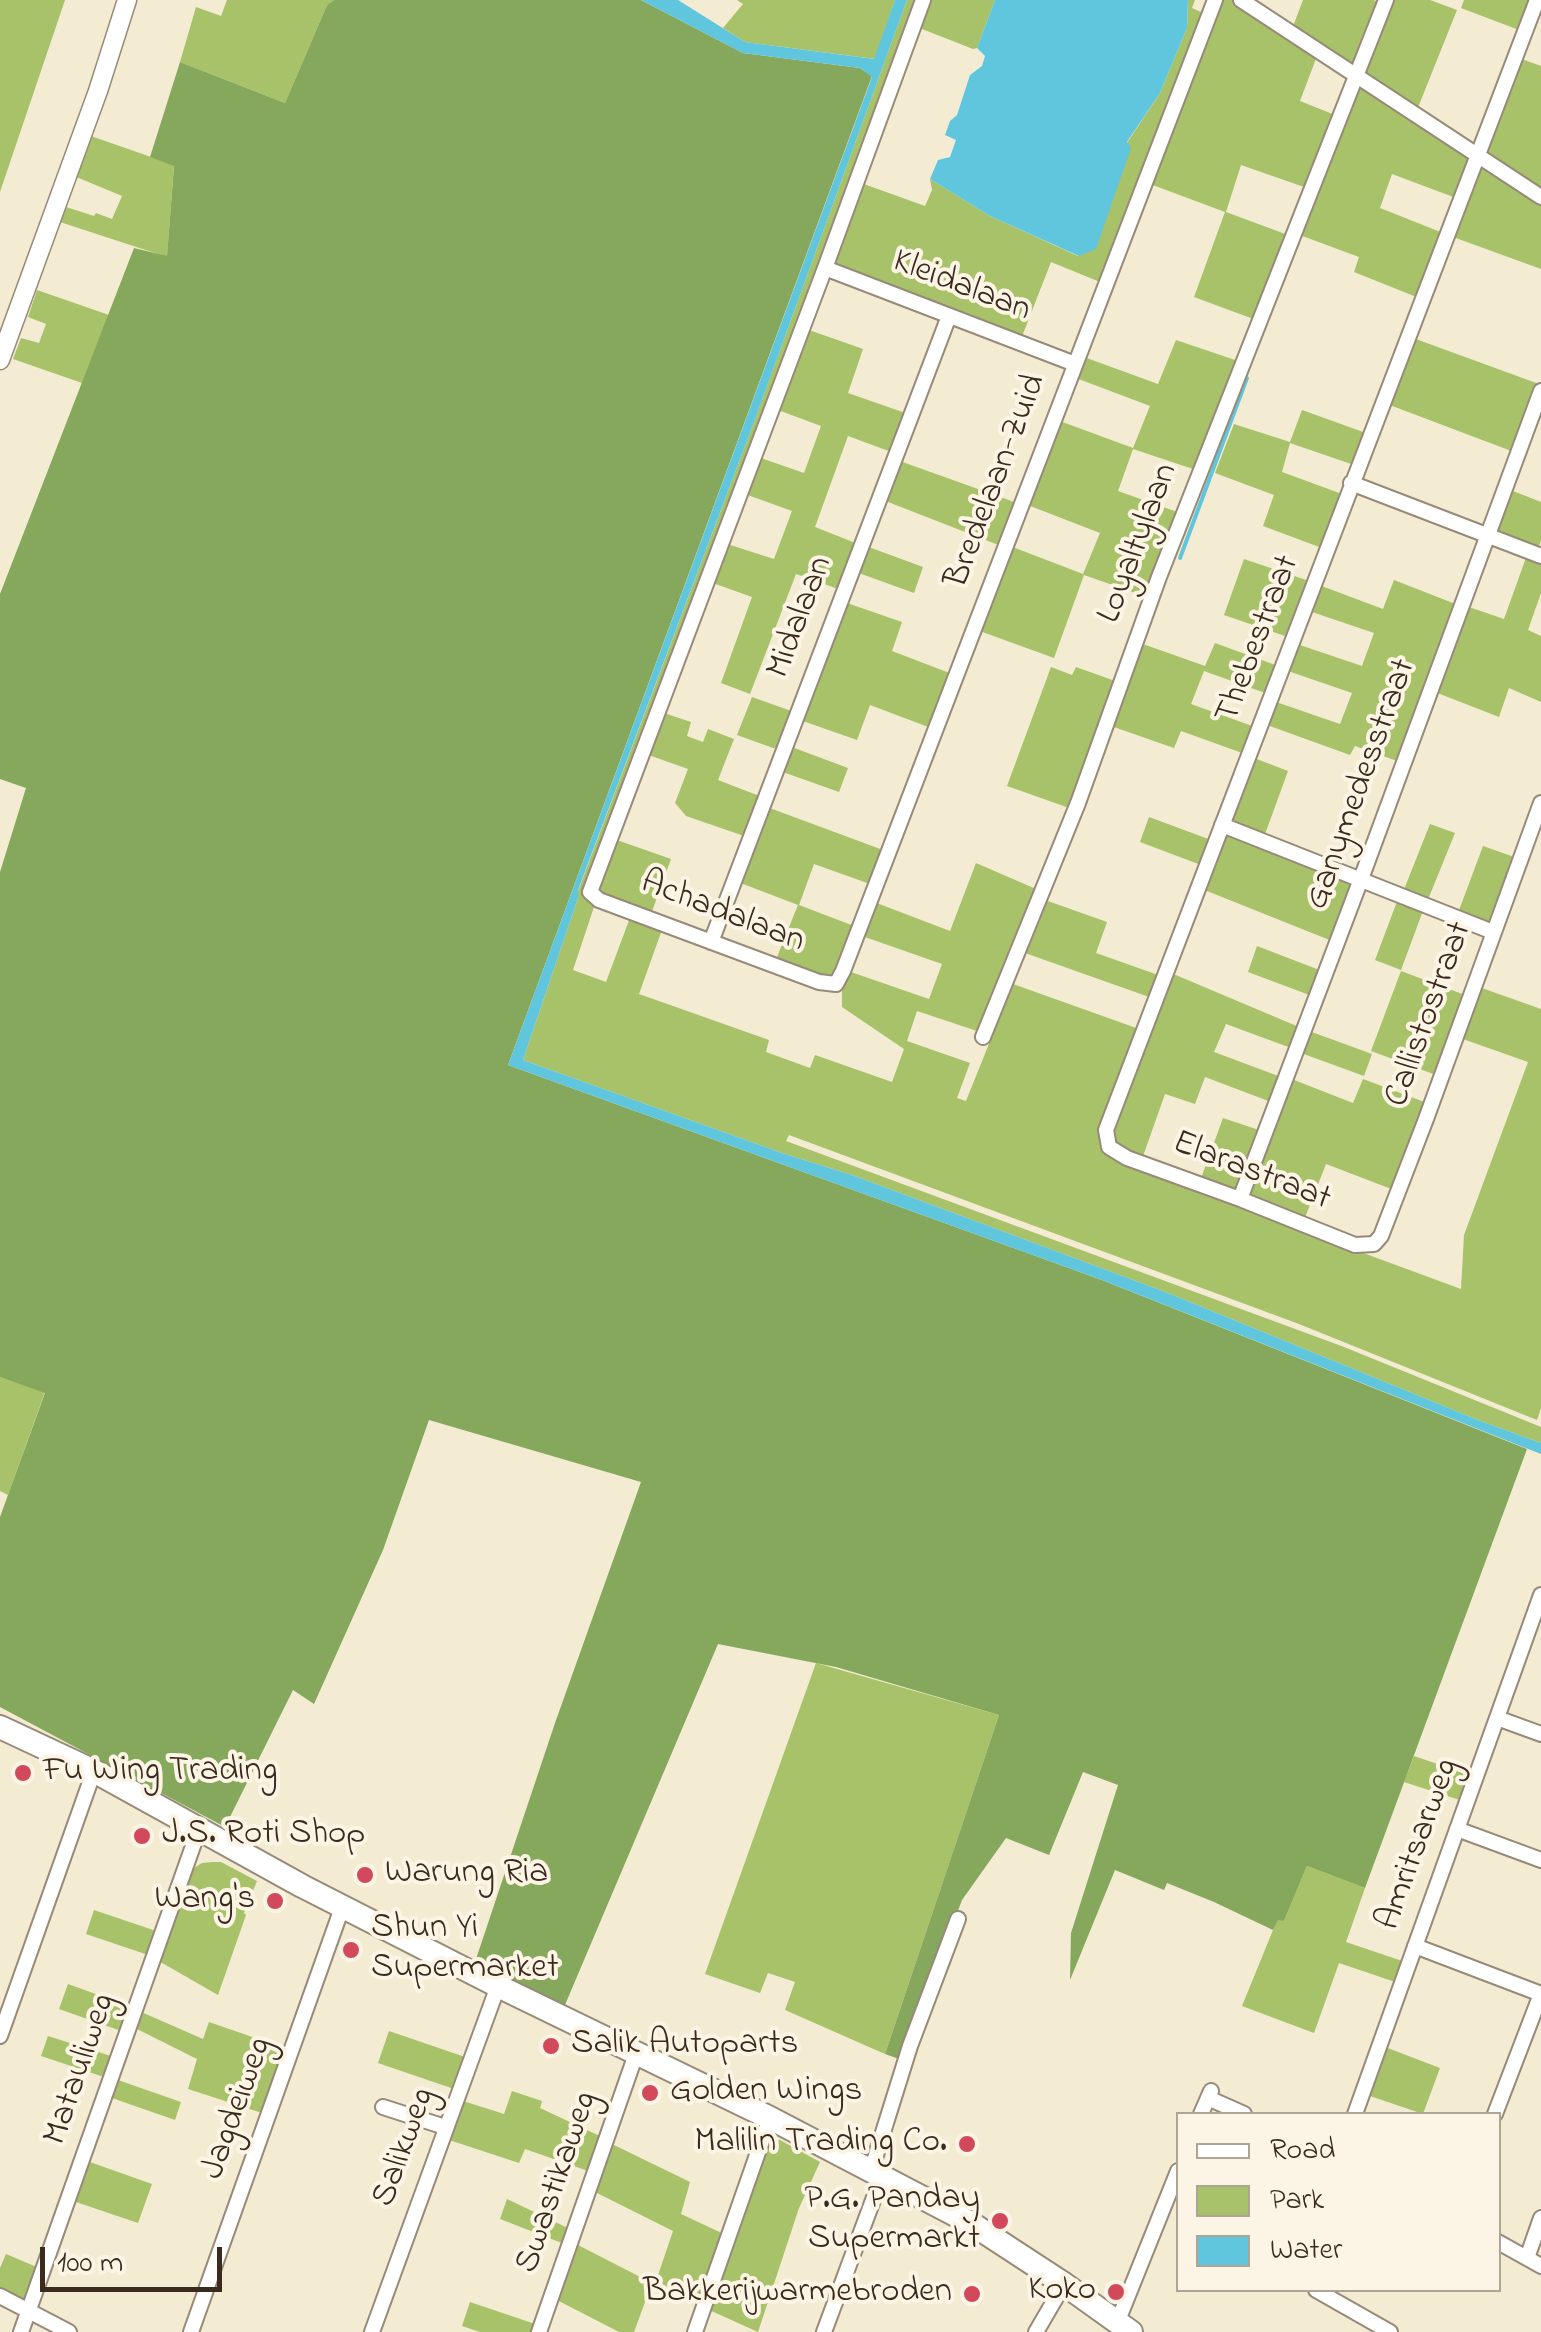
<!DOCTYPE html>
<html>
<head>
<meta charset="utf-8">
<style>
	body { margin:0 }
	#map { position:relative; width:1541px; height:2332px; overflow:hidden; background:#f3ebd2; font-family:"Indie Flower",sans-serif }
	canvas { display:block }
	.legend { position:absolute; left:1176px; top:2112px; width:325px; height:180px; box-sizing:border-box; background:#fcf5e5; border:2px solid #afa495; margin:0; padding:12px 18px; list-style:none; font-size:30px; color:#3b2a1e }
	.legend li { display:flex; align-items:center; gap:20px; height:50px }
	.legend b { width:50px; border:2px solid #afa495 }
	.scale { position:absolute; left:40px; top:2247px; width:182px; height:45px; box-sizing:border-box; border:5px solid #3b2a1e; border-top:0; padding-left:12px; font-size:30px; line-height:35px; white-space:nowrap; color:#3b2a1e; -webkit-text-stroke:8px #fcf5e5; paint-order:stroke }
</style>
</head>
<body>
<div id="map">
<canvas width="1541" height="2332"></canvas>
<ul class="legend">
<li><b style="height:12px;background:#fff"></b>Road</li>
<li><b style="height:28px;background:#a7c268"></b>Park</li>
<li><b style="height:28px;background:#60c6dd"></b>Water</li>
</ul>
<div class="scale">100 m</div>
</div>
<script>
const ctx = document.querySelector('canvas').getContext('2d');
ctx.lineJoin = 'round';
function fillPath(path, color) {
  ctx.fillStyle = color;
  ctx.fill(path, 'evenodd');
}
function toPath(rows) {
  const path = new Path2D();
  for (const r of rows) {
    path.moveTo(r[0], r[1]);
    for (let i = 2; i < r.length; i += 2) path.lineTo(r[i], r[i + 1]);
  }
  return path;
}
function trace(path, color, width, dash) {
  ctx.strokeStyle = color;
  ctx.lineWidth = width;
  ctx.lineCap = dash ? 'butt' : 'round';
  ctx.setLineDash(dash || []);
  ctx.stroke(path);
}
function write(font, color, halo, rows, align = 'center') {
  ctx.font = font + ' "Indie Flower",sans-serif';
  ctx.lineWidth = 8;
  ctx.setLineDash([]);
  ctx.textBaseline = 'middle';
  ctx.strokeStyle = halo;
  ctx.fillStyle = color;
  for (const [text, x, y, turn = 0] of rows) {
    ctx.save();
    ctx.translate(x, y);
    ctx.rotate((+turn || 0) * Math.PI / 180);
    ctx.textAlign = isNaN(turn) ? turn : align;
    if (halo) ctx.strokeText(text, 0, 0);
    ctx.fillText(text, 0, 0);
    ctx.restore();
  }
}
fillPath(toPath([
	[0,0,65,0,0,192],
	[227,0,334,0,327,5,285,103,180,62,196,7,221,16],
	[737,0,895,0,875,59,745,42,723,28,743,4],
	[907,0,918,0,586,896,595,904,573,970,606,982,631,915,663,927,639,994,769,1040,766,1052,810,1068,815,1055,892,1082,904,1049,842,1007,842,985,848,971,929,999,942,964,862,936,874,902,950,931,976,863,1036,889,983,1033,917,1011,907,1041,970,1063,957,1098,966,1101,1013,984,1139,1029,1104,1147,1328,1240,1461,1289,1464,1235,1528,1062,1460,1038,1479,987,1541,1009,1541,1408,1537,1420,1299,1324,789,1135,786,1141,1344,1347,1541,1427,1541,1443,1478,1420,1168,1293,852,1175,782,1153,523,1060,578,898,578,891,754,422],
	[927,0,995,0,977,48,973,49,917,27],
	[1188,0,1195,0,1192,8,1203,13,1100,282,1051,262,1021,339,830,265,861,183,925,206,932,190,930,179,990,216,1078,256,1127,143,1160,93,1187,28],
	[1224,0,1232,0,1317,56,1300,101,1335,115,1307,188,1241,165,1226,212,1288,235,1256,320,1194,297,1225,212,1150,184,1220,1],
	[1303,0,1373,0,1380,2,1354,64,1350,65,1292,29],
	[1391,0,1430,0,1457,10,1417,110,1363,75],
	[1464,0,1530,0,1519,30,1461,8],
	[1519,58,1541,66,1541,192,1487,157,1484,150],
	[1365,86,1469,157,1470,161,1456,198,1392,174,1380,208,1443,233,1419,298,1354,272,1359,257,1297,234,1354,90],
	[88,135,174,165,167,257,60,222,66,207,94,216,96,213,112,219,122,196,74,176],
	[1482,167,1541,203,1541,269,1453,237,1477,169],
	[37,290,109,315,82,383,13,359,21,338,39,343,46,324,28,317],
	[809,330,863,349,848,393,908,414,894,453,848,436,815,527,858,544,841,590,796,574,750,694,721,683,752,597,710,582,724,543,774,559,792,511,745,494,758,457,804,473,821,426,778,410],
	[1413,338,1539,384,1514,452,1387,404],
	[1176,340,1238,361,1196,470,1133,449,1118,491,1180,513,1147,597,1084,575,1054,658,977,630,1010,546,1083,574,1100,533,1025,504,1057,420,1133,448,1150,406,1076,378,1084,357,1158,384],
	[1302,410,1366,433,1354,465,1290,443,1282,472,1342,494,1322,548,1263,526,1274,495,1215,473,1234,424,1290,442],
	[897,460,1017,503,1001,546,883,500],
	[1508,489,1541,502,1541,541,1537,551,1500,533,1498,529,1497,524],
	[866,546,923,567,914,593,856,572],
	[1527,555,1541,560,1541,593,1528,630,1541,636,1541,702,1509,688,1499,717,1435,692,1466,606,1504,619],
	[1244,559,1309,581,1288,637,1224,615],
	[1394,580,1458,605,1400,762,1355,746,1350,755,1267,725,1276,702,1340,724,1352,693,1288,671,1297,644,1362,666,1374,633,1309,611,1319,585,1383,609],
	[844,602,902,622,892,651,952,674,931,728,870,705,857,740,800,720],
	[1140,643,1205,666,1215,643,1278,666,1268,694,1204,671,1191,704,1255,727,1245,754,1181,731,1174,748,1111,726],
	[1051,667,1072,675,1076,667,1118,682,1072,809,1007,786],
	[752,697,794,712,778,747,773,748,737,735],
	[661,712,691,722,687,736,703,742,708,729,734,739,718,780,762,797,747,837,686,816,675,803,688,769,646,754],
	[789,746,848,768,839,792,780,771],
	[1254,758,1288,771,1264,837,1235,823,1232,814],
	[767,807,883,850,870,884,814,864,799,905,854,926,837,970,833,976,825,979,775,962,798,905,738,882],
	[1149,817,1211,840,1201,865,1140,842],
	[1430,824,1455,833,1427,902,1403,892],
	[1230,832,1349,879,1354,886,1332,941,1202,889,1225,834],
	[614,839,671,859,651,914,605,898,598,890],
	[1483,846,1517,858,1492,921,1488,922,1458,913],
	[1398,899,1424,908,1401,970,1375,960],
	[1045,900,1107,922,1096,953,1161,976,1152,998,1025,953],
	[1257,946,1322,971,1312,996,1248,972],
	[1401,971,1465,995,1436,1075,1371,1051],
	[1171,973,1299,1027,1291,1048,1226,1024,1214,1052,1281,1077,1271,1102,1205,1077,1195,1104,1165,1094,1142,1159,1115,1146,1111,1136],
	[1309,1031,1372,1054,1364,1076,1301,1053],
	[1289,1078,1353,1103,1363,1079,1427,1103,1394,1190,1326,1164,1304,1220,1250,1197,1248,1192],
	[1223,1118,1262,1131,1239,1186,1230,1189,1200,1181],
	[0,1377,45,1392,8,1495,0,1491],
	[816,1663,999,1715,885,2054,785,2010,795,1982,768,1973,760,1993,705,1974],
	[1414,1756,1478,1778,1469,1803,1404,1782],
	[213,1862,221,1862,257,1881,244,1913,246,1915,218,1995,157,1960,189,1876,194,1868,202,1863],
	[1307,1866,1365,1888,1346,1942,1408,1963,1401,1984,1339,1963,1314,2033,1242,2006,1273,1930,1278,1919,1284,1921],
	[94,1910,159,1932,151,1956,86,1934],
	[68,1984,132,2007,124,2032,59,2009],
	[139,2011,203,2039,209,2022,287,2049,265,2114,188,2089,197,2059,133,2027],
	[389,2031,465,2057,454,2089,378,2063],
	[48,2036,114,2057,107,2078,41,2056],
	[1385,2047,1440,2068,1423,2114,1367,2095],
	[115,2079,181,2102,175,2120,109,2097],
	[512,2091,542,2101,540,2108,604,2138,591,2172,525,2149,519,2163,446,2139,460,2100,504,2114],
	[771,2139,780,2140,820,2162,799,2208,758,2332,707,2309,767,2142],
	[610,2143,690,2182,681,2214,726,2235,702,2304,656,2281,673,2231,593,2191],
	[87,2161,152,2184,138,2223,73,2201],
	[507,2199,572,2230,567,2245,500,2219],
	[576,2244,652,2283,634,2332,619,2332,555,2299],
	[6,2254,39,2268,27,2300,23,2302,0,2292,0,2268],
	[470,2302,538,2325,536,2332,480,2332,462,2326]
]), '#a7c268');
fillPath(toPath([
	[334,0,641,0,743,53,860,68,872,76,508,1065,1102,1280,1527,1449,1365,1888,1307,1866,1284,1921,1278,1920,1273,1930,1214,1902,1167,1883,1164,1890,1115,1870,1070,1980,1071,1933,1118,1785,1083,1772,1049,1855,1006,1838,962,1900,902,2060,885,2054,999,1715,836,1667,718,1644,562,2012,474,1965,555,1723,641,1482,429,1420,383,1550,314,1704,293,1690,225,1827,0,1707,0,1517,45,1393,0,1377,0,872,26,788,0,779,0,594,134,248,167,256,174,166,150,157,180,62,285,103,327,5]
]), '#85a85c');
fillPath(toPath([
	[641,0,678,0,745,42,874,59,895,0,907,0,754,422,578,890,578,898,523,1060,782,1153,852,1175,1168,1293,1478,1420,1541,1443,1541,1454,1102,1280,508,1065,872,77,860,68,743,53],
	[995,0,1188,0,1187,28,1160,93,1127,142,1131,148,1096,249,1079,256,990,216,930,179,938,160,950,157,956,140,945,135,950,121,957,115,970,75,982,66,985,56,977,48]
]), '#60c6dd');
trace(toPath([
	[1180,558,1247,378]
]), '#60c6dd', 4);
const minor = toPath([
	[923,0,825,268,590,892,599,900,819,982,836,984,843,971,1215,0],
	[1241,0,1541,197],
	[1537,0,1106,1130,1109,1147,1127,1158,1240,1199,1355,1245,1374,1244,1381,1236,1426,1119,1541,803],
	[825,268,1075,364],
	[1351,483,1541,556],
	[1222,825,1493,932],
	[711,942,949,316],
	[983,1037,1078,803,1159,577,1386,0],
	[1240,1199,1361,879,1541,391],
	[1497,1718,1541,1734],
	[1457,1829,1541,1860],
	[1415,1946,1541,1994,1495,2114],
	[0,2036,94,1771],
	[1208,2098,1244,2114],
	[383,2107,445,2127],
	[1201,2114,1211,2091],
	[1355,2114,1541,1595],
	[871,2171,910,2046,958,1919],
	[1498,2242,1541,2266],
	[1527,2258,1541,2218],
	[1316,2290,1390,2332],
	[0,2296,69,2332],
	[1117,2323,1178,2171],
	[21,2332,199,1829],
	[191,2332,343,1905],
	[372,2332,498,1986],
	[539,2332,636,2054],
	[695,2332,770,2118],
	[824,2332,882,2176],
	[1036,2332,1064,2284]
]);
const tertiary = toPath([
	[0,360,98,91,127,0]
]);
const primary = toPath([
	[0,1727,94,1771,302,1886,498,1986,770,2118,969,2222,1064,2284,1131,2332]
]);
trace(minor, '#978a78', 18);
trace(tertiary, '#978a78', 21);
trace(primary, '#978a78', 26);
trace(minor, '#fff', 14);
trace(tertiary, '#fff', 18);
trace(primary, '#fff', 22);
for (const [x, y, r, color] of [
	[23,1773,10,"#d1495b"],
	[142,1836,10,"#d1495b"],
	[365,1875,10,"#d1495b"],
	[275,1901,10,"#d1495b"],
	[351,1950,10,"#d1495b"],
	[551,2046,10,"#d1495b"],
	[650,2093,10,"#d1495b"],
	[967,2144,10,"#d1495b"],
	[1000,2221,10,"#d1495b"],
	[1116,2292,10,"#d1495b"],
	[972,2294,10,"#d1495b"]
]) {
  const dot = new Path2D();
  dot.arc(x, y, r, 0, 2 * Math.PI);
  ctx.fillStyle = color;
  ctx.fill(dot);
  trace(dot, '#fcf5e5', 4);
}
write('35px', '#3b2a1e', '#fcf5e5', [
	["Kleidalaan",961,288,21],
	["Bredelaan-Zuid",998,482,-69],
	["Loyaltylaan",1140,544,-69],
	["Midalaan",802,618,-69],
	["Thebestraat",1260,640,-69],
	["Ganymedesstraat",1363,785,-70],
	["Achadalaan",722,914,21],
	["Callistostraat",1431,1015,-70],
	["Elarastraat",1251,1173,21],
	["Amritsarweg",1420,1845,-70],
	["Matauliweg",82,2070,-71],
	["Jagdeiweg",239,2109,-70],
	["Salikweg",406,2148,-70],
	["Swastikaweg",559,2183,-71]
]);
write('35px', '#3b2a1e', '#fcf5e5', [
	["Fu Wing Trading",43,1773],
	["J.S. Roti Shop",162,1836],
	["Warung Ria",385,1875],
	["Wang's",255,1901,"right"],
	["Shun Yi",371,1930],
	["Supermarket",371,1970],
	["Salik Autoparts",571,2046],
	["Golden Wings",670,2093],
	["Malilin Trading Co.",947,2144,"right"],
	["P.G. Panday",980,2201,"right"],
	["Supermarkt",980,2241,"right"],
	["Koko",1096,2292,"right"],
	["Bakkerijwarmebroden",952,2294,"right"]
], 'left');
</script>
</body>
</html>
